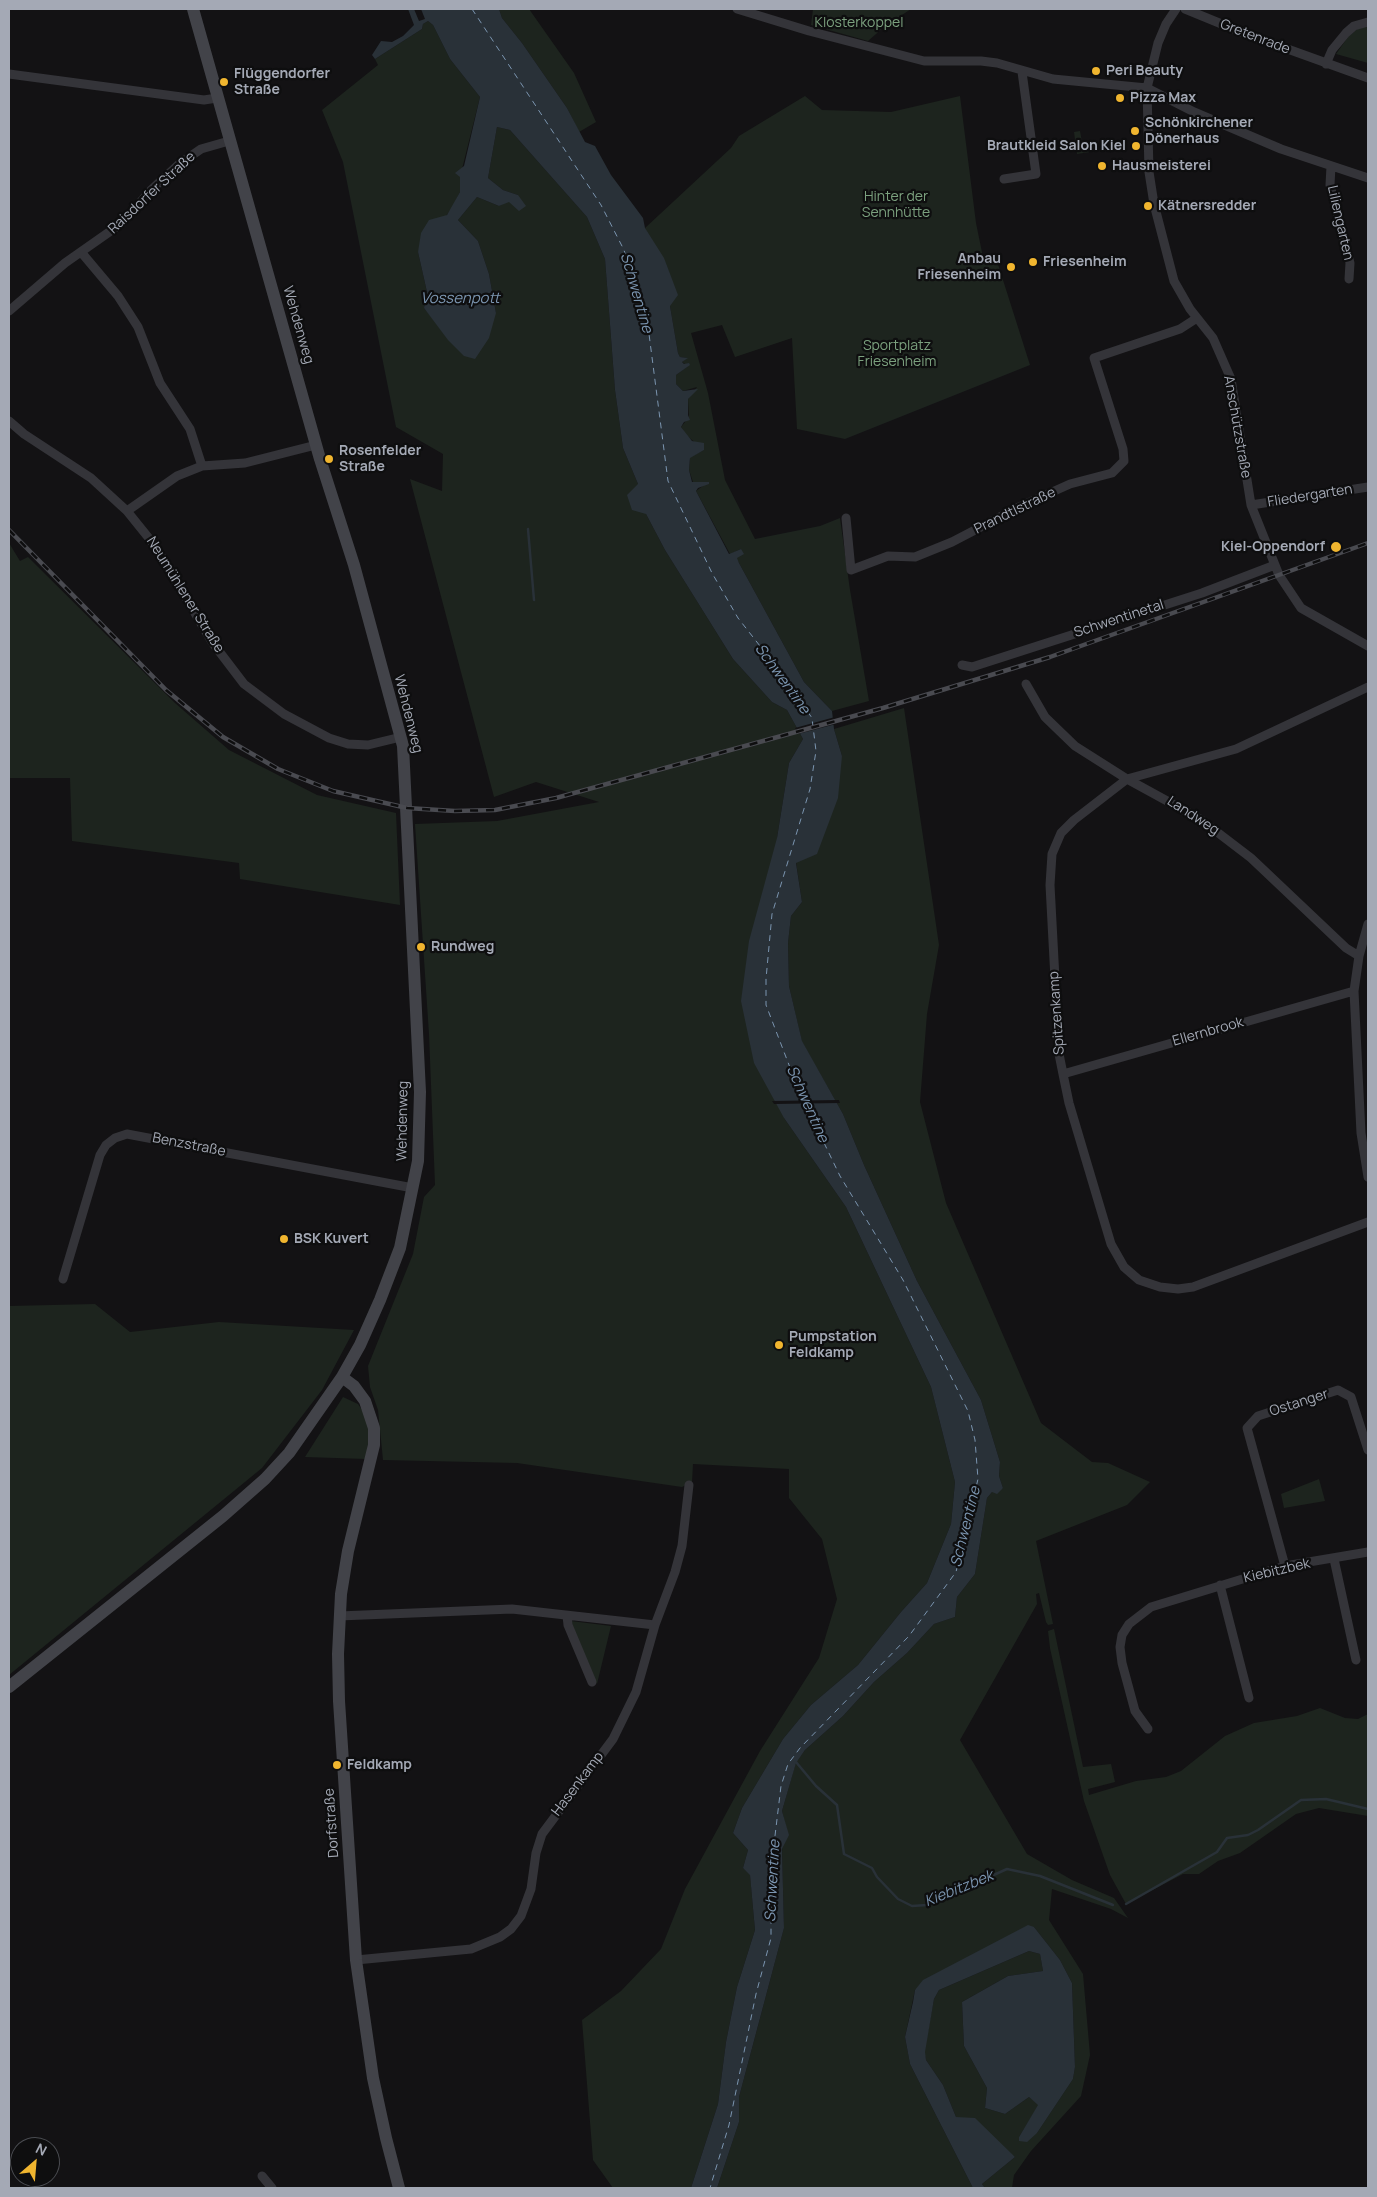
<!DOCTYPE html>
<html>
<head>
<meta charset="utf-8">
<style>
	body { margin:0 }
	#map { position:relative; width:1377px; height:2197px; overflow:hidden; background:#131214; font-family:Manrope,sans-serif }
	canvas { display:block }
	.frame { position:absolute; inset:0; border:10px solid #a4a9b5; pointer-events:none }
	.north { position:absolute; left:10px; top:2137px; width:50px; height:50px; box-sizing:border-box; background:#0e0e0f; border:1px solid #4a4c51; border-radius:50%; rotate:27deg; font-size:14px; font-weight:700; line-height:20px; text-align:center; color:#a4a9b5 }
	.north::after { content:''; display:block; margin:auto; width:18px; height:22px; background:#f0b52f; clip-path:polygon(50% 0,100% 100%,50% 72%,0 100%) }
</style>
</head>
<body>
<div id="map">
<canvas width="1377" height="2197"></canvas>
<div class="frame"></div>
<div class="north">N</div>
</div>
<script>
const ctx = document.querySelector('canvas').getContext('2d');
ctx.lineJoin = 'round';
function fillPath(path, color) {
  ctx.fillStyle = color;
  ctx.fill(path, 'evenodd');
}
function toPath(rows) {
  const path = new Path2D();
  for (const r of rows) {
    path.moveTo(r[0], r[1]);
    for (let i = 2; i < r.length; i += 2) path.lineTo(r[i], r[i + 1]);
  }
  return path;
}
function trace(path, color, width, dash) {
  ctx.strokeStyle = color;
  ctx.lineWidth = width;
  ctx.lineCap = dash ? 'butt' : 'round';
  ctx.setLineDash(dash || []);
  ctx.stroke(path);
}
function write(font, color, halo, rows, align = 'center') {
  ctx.font = font + ' Manrope,sans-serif';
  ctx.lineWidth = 4.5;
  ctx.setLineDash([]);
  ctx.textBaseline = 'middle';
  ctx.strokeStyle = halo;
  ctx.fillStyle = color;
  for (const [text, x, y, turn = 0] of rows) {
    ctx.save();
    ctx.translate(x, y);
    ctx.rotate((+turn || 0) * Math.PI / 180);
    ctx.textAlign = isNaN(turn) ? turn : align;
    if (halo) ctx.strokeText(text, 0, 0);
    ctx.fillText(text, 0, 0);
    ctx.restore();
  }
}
fillPath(toPath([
	[499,9,529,9,574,73,596,122,579,132,567,108,522,43,502,18],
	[813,9,911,9,884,27,868,41,811,25],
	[428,21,433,25,450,59,480,97,460,177,460,192,453,207,418,252,427,292,424,308,437,323,496,313,489,274,478,241,458,220,477,197,499,206,518,195,503,190,488,178,497,127,510,130,587,217,605,259,615,390,623,448,638,484,646,514,665,550,733,659,772,702,787,710,803,739,789,763,777,838,784,1118,846,1207,931,1387,955,1482,951,1524,927,1583,901,1612,858,1665,811,1705,783,1739,742,1808,733,1833,748,1850,743,1868,750,1874,755,1930,737,1987,726,2042,718,2104,691,2188,613,2188,593,2160,582,2020,621,1991,661,1949,685,1889,760,1751,819,1658,837,1599,822,1539,789,1498,789,1469,693,1464,692,1482,682,1487,517,1463,383,1460,378,1410,370,1387,368,1366,413,1254,424,1197,435,1185,429,1034,415,824,497,821,599,802,536,782,494,797,410,479,442,491,443,454,396,427,343,162,322,110,378,65,375,59,422,29,423,24],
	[1360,27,1368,27,1368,63,1336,54,1348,37],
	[805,96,822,110,891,112,960,96,976,223,984,262,996,258,1030,365,845,439,797,429,792,338,735,357,722,325,691,333,708,393,725,480,755,539,820,526,840,518,850,590,869,701,832,711,804,682,739,563,736,558,741,549,730,554,696,491,708,482,693,482,689,470,690,457,704,450,686,435,681,427,689,417,688,399,697,387,683,391,676,384,676,375,688,366,682,362,687,358,680,357,678,353,670,306,645,228,731,148,739,136],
	[1080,131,1082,142,1088,141,1090,152,1077,154,1074,132],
	[9,543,20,561,28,557,175,703,229,750,317,795,396,813,400,905,240,879,239,863,72,841,70,778,9,778],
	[904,708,939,945,927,1014,920,1102,946,1203,1041,1423,1092,1462,1108,1463,1150,1482,1127,1505,1036,1541,1053,1624,1048,1625,1046,1622,1039,1593,1036,1594,1037,1604,960,1740,1027,1854,1072,1880,1114,1898,1128,1918,1111,1909,1052,1889,1049,1920,1083,1974,1090,2055,1081,2096,1031,2151,1014,2175,1012,2188,985,2188,982,2184,1015,2157,956,2117,943,2085,926,2060,924,2052,934,1999,939,1990,1029,1951,1040,1954,1043,1971,1008,1976,962,2002,964,2046,987,2088,985,2108,1005,2114,1029,2097,1039,2105,1019,2137,1037,2133,1073,2079,1075,2067,1072,1983,1060,1960,1034,1927,915,1990,905,2037,910,2064,973,2188,717,2188,739,2122,739,2097,784,1928,782,1849,788,1835,782,1811,796,1762,805,1750,843,1716,874,1682,907,1653,934,1624,955,1617,957,1597,975,1574,987,1498,992,1492,1003,1488,999,1476,1000,1462,981,1400,917,1281,864,1165,843,1114,802,1042,789,986,788,943,791,916,802,902,796,862,842,756,834,729],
	[95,1304,130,1332,219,1322,354,1330,322,1390,262,1468,9,1675,9,1306],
	[343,1397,358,1404,366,1416,370,1430,366,1459,305,1457],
	[1319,1479,1325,1501,1284,1508,1281,1494],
	[571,1621,611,1626,597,1684,571,1627],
	[1054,1629,1083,1767,1111,1764,1115,1782,1088,1789,1089,1795,1136,1781,1166,1777,1181,1771,1225,1736,1254,1723,1297,1716,1320,1708,1345,1718,1358,1719,1368,1714,1368,1816,1319,1808,1296,1814,1240,1853,1218,1861,1199,1874,1183,1874,1126,1904,1110,1875,1084,1801,1050,1648,1048,1631]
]), '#1d241e');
fillPath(toPath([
	[408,9,414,9,419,21,425,19,421,9,499,9,502,18,522,43,567,108,585,142,595,146,611,175,643,218,645,228,664,258,678,295,670,306,678,353,680,357,688,358,682,362,684,364,689,363,690,365,676,375,676,384,683,391,698,389,688,399,688,415,690,420,684,422,681,427,692,441,704,443,704,450,690,458,689,470,692,482,709,482,709,484,698,488,696,491,729,554,741,549,744,554,737,558,739,563,804,682,832,711,834,729,842,756,838,798,817,854,796,863,802,902,791,916,788,943,789,986,802,1041,843,1114,864,1165,917,1281,981,1400,1000,1462,999,1476,1003,1488,997,1494,992,1492,987,1498,975,1574,957,1597,955,1617,934,1624,907,1653,874,1682,843,1716,805,1750,796,1763,782,1811,789,1835,782,1849,784,1928,739,2097,739,2122,717,2188,691,2188,718,2104,726,2042,737,1987,755,1930,750,1875,743,1868,748,1850,733,1833,742,1808,783,1739,811,1705,858,1665,901,1612,927,1583,951,1524,955,1482,931,1387,846,1207,784,1118,754,1063,741,1001,749,941,777,838,789,763,803,739,787,710,772,702,733,659,665,550,646,514,632,510,627,495,638,484,623,448,615,390,605,259,587,217,510,130,497,127,488,178,503,190,518,195,526,206,519,211,509,202,499,206,477,197,458,220,478,241,489,274,496,313,489,338,475,359,464,356,448,340,424,308,427,292,418,252,421,233,429,220,447,215,460,192,460,177,455,173,464,166,480,97,450,59,433,25,428,21,423,24,422,29,375,59,372,55,381,41,392,42,403,36,414,25],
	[1028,1925,1034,1927,1060,1960,1072,1983,1075,2067,1073,2079,1037,2133,1027,2142,1019,2141,1019,2137,1038,2105,1029,2097,1005,2114,985,2108,987,2088,964,2046,962,2002,1008,1976,1043,1971,1040,1954,1029,1951,939,1990,934,1999,925,2052,926,2060,943,2085,956,2117,975,2118,1015,2157,982,2184,985,2188,973,2188,910,2064,905,2037,913,2002,915,1990,923,1980]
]), '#293138');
fillPath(toPath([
	[835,717,836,724,798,734,795,728],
	[839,1100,840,1103,774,1104,772,1101]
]), '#131214');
trace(toPath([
	[528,529,534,600],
	[794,1763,796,1762,816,1786,837,1805,844,1854,872,1868,877,1877,898,1899,912,1906,927,1905,1007,1869,1040,1876,1113,1905],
	[1126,1904,1217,1852,1227,1838,1248,1835,1258,1830,1301,1800,1326,1799,1368,1809]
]), '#293138', 2.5);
trace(toPath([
	[472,9,601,205,624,250,649,334,668,481,712,573,738,618,782,674,812,718,816,751,810,789,772,914,766,979,766,1005,799,1091,840,1176,903,1280,968,1411,975,1440,978,1479,956,1572,909,1636,800,1748,788,1764,781,1786,771,1869,771,1938,756,1994,729,2125,710,2188]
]), '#7b95b0', 1, [6, 5]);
trace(toPath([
	[737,9,809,31,924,61,981,61,997,63,1053,79,1147,88,1194,112,1281,149,1368,178],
	[1176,9,1166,24,1158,43,1147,88,1149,172,1154,204,1174,281,1190,309,1213,338,1231,379,1251,505,1279,575,1301,608,1368,646],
	[1185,9,1246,34,1368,78],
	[1326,64,1332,50,1346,33,1354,26,1368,22],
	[9,74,204,100,217,98],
	[1331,166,1330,185,1350,263,1349,279],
	[1004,179,1036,174,1022,72],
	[81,252,118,296,138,327,160,383,190,429,202,466],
	[9,311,65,263,122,223,151,190,178,165,201,149,229,141],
	[9,421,24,434,91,478,127,511,156,547,212,642,244,684,284,714,329,738,348,744,368,745,401,737],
	[1251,505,1368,487],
	[127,511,177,476,202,466,245,463,316,445],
	[846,518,851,570,888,556,915,557,952,542,1021,506,1070,484,1112,473,1124,461,1123,449,1094,358,1180,329,1197,318],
	[962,665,972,667,1202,593,1275,565],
	[1026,684,1045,717,1075,746,1127,779,1200,819,1251,858,1346,948,1359,956],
	[1368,687,1236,749,1127,779,1074,820,1061,833,1052,854,1050,885,1059,1054,1063,1074,1069,1103,1111,1244,1124,1267,1139,1280,1160,1287,1178,1289,1193,1287,1368,1222],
	[1368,924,1359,956,1354,991,1361,1133,1368,1177],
	[1063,1074,1354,991],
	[63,1279,100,1155,106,1145,115,1138,127,1134,413,1188],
	[1334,1559,1356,1660],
	[1285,1566,1247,1428,1258,1416,1338,1390,1351,1397,1368,1450],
	[1220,1585,1249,1698],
	[339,1616,512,1609,655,1625],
	[567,1616,568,1625,592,1682],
	[1148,1729,1135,1711,1122,1663,1120,1647,1122,1635,1129,1624,1151,1607,1285,1566,1368,1552],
	[356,1960,471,1949,500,1937,511,1929,521,1916,531,1889,536,1853,542,1834,613,1739,636,1692,655,1625,675,1572,682,1546,689,1485],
	[262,2176,272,2188]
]), '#343439', 9);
trace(toPath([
	[342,1377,354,1386,365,1401,374,1428,374,1445,348,1551,341,1594,338,1654,339,1701,356,1960,373,2078,386,2138,399,2188],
	[9,1687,223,1516,265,1479,289,1453,342,1377,360,1345,380,1300,400,1248,418,1161,420,1092,403,746,354,565,320,459,193,9]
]), '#424349', 12);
const rail = toPath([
	[9,530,166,690,223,737,278,769,333,791,407,808,455,811,495,810,556,798,883,708,1050,657,1368,543]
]);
trace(rail, '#494a50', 4.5);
trace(rail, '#0e0e0f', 2.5, [8]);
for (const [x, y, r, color] of [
	[1096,71,5,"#f0b52f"],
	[224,82,5,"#f0b52f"],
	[1120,98,5,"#f0b52f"],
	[1135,131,5,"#f0b52f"],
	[1136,146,5,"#f0b52f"],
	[1102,166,5,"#f0b52f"],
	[1148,206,5,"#f0b52f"],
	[1033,262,5,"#f0b52f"],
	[1011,267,5,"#f0b52f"],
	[329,459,5,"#f0b52f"],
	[1336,547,6,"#f0b52f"],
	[421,947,5,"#f0b52f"],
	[284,1239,5,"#f0b52f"],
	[779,1345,5,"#f0b52f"],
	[337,1765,5,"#f0b52f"]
]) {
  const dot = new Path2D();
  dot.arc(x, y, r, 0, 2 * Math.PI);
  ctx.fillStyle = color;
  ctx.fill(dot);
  trace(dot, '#0e0e0f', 2);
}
write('14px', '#7ba07e', '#0e0e0f', [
	["Klosterkoppel",859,23],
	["Hinter der",896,197],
	["Sennhütte",896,213],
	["Sportplatz",897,346],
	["Friesenheim",897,362]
]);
write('14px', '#a4a9b5', '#0e0e0f', [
	["Gretenrade",1255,37,21],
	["Raisdorfer Straße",152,193,-43],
	["Liliengarten",1340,223,77],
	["Wehdenweg",298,325,74],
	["Anschützstraße",1237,427,80],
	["Fliedergarten",1310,496,-9],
	["Prandtlstraße",1015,511,-26],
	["Neumühlener Straße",185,595,58],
	["Schwentinetal",1119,619,-18],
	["Wehdenweg",408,714,76],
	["Landweg",1193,816,33],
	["Spitzenkamp",1057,1013,-94],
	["Ellernbrook",1208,1032,-16],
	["Wehdenweg",403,1121,-89],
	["Benzstraße",189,1145,11],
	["Ostanger",1299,1403,-18],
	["Kiebitzbek",1277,1571,-13],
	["Hasenkamp",578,1784,-53],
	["Dorfstraße",332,1823,-94]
]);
write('bold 14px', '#a4a9b5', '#0e0e0f', [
	["Peri Beauty",1106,71],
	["Flüggendorfer",234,74],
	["Straße",234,90],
	["Pizza Max",1130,98],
	["Schönkirchener",1145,123],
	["Dönerhaus",1145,139],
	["Brautkleid Salon Kiel",1126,146,"right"],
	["Hausmeisterei",1112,166],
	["Kätnersredder",1158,206],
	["Anbau",1001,259,"right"],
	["Friesenheim",1001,275,"right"],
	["Friesenheim",1043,262],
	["Rosenfelder",339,451],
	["Straße",339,467],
	["Kiel-Oppendorf",1325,547,"right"],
	["Rundweg",431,947],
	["BSK Kuvert",294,1239],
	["Pumpstation",789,1337],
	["Feldkamp",789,1353],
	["Feldkamp",347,1765]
], 'left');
write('italic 15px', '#7b95b0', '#0e0e0f', [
	["Schwentine",636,293,74],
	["Vossenpott",460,299],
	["Schwentine",782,679,54],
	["Schwentine",807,1104,66],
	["Schwentine",966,1527,-76],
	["Schwentine",773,1881,-87],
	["Kiebitzbek",959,1889,-22]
]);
</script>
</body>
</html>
